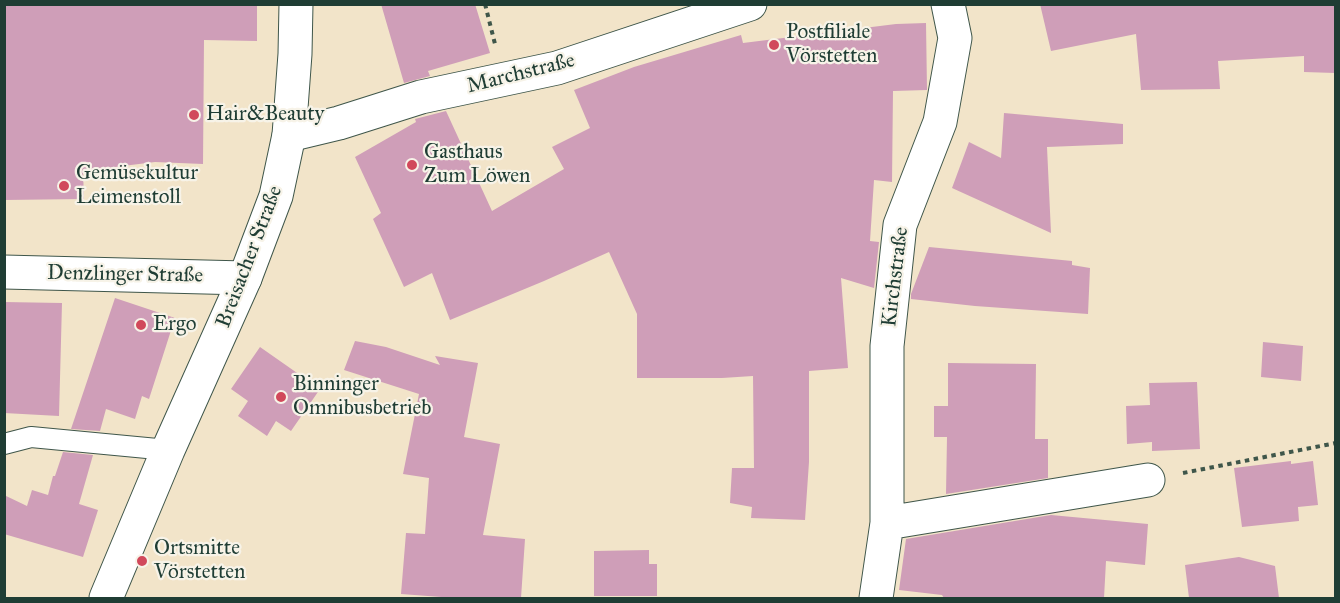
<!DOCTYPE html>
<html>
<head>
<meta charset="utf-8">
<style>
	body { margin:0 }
	#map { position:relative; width:1340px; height:603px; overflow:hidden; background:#f2e4c9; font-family:"IM FELL Great Primer",serif }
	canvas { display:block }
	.frame { position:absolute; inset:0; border:6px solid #1f3d34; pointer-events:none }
</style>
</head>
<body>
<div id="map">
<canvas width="1340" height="603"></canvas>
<div class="frame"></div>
</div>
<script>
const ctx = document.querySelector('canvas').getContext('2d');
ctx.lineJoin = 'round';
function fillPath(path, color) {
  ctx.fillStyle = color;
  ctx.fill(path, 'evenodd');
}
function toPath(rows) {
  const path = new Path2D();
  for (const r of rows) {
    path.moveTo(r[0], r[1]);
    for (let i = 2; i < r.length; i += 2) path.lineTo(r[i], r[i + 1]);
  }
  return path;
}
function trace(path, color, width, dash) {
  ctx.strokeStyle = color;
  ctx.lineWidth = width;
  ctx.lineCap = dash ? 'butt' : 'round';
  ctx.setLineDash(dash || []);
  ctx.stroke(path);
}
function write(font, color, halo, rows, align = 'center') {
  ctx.font = font + ' "IM FELL Great Primer",serif';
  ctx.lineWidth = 4.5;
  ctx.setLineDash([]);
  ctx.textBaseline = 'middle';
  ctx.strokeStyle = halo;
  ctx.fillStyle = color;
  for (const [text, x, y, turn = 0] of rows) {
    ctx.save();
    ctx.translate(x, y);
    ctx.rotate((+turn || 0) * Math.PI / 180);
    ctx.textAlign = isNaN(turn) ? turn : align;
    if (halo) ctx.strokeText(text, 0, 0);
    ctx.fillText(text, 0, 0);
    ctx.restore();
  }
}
fillPath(toPath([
	[4,4,257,4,257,41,204,40,203,164,155,162,83,171,84,199,4,200],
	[381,4,475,4,490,53,428,71,430,76,404,83],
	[1040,4,1335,4,1335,73,1304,72,1304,56,1218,61,1220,89,1141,90,1136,34,1051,51],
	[926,23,927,90,893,91,892,182,874,180,870,241,879,242,874,288,841,278,848,368,809,371,809,462,805,520,751,518,752,507,730,503,732,468,754,468,753,376,722,378,637,378,637,314,609,252,544,281,450,320,432,273,404,287,373,219,381,213,355,157,416,122,415,119,446,111,492,211,564,169,552,147,590,128,574,90,634,67,741,35,743,43,896,24],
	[1004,113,1123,124,1123,144,1047,147,1051,233,952,188,969,142,1001,158],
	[929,247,1072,261,1072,265,1090,268,1088,314,975,306,911,299,911,294],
	[115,298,175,318,149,399,142,396,135,419,106,409,100,431,71,429],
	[4,302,62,303,59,416,4,413],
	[355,341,386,347,440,365,435,356,478,363,464,437,500,444,483,535,525,539,521,598,455,598,401,594,406,533,425,534,429,478,403,474,419,394,344,370],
	[1263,342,1303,346,1301,381,1261,377],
	[260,347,320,389,291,431,276,421,267,436,238,416,248,401,231,389],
	[948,363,1036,364,1035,439,1048,439,1048,478,946,494,947,437,934,437,934,406,948,406],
	[1197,382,1200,449,1152,451,1152,442,1127,444,1126,406,1150,405,1149,383],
	[63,452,93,455,79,504,98,510,83,557,4,534,4,495,27,506,32,490,48,495,53,476,55,476],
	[1291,461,1291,464,1313,461,1318,505,1298,507,1299,521,1242,527,1234,468],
	[1051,515,1148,524,1145,565,1106,561,1104,598,944,598,942,595,899,590,906,539],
	[649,550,649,564,657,564,657,596,594,596,594,551],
	[1239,557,1275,566,1279,598,1189,598,1185,565]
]), '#cf9eb8');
const service = toPath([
	[4,444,31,437,168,450]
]);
const minor = toPath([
	[289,135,339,123,421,97,557,68,750,4],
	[4,272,245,278],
	[887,523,1148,480],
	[876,598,887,523,887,346,900,225,940,122,955,38,948,4]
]);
const tertiary = toPath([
	[106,598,168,450,245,278,276,196,289,135,295,54,296,4]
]);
trace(service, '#3f564a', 22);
trace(minor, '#3f564a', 35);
trace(tertiary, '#3f564a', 35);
trace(toPath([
	[485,4,495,44],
	[1183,473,1336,443]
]), '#3f564a', 4, [4.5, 4.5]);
trace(service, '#fff', 20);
trace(minor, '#fff', 33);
trace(tertiary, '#fff', 33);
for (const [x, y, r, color] of [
	[774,45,6,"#d1495b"],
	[194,115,6,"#d1495b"],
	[412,165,6,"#d1495b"],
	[64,186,6,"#d1495b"],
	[141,325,6,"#d1495b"],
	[281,397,6,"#d1495b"],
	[142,561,6,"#d1495b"]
]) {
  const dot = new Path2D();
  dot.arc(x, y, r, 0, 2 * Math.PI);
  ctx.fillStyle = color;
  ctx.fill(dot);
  trace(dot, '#f7f3e8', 2);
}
write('21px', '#1f3d34', '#f7f3e8', [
	["Postfiliale",786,33],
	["Vörstetten",786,57],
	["Hair&Beauty",206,115],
	["Gasthaus",424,153],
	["Zum Löwen",424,177],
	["Gemüsekultur",76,174],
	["Leimenstoll",76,198],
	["Ergo",153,325],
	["Binninger",293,385],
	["Omnibusbetrieb",293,409],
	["Ortsmitte",154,549],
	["Vörstetten",154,573]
], 'left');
write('21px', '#1f3d34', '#f7f3e8', [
	["Marchstraße",521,74,-14],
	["Breisacher Straße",250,257,-69],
	["Denzlinger Straße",125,275,1],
	["Kirchstraße",896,277,-83]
]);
</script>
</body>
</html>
